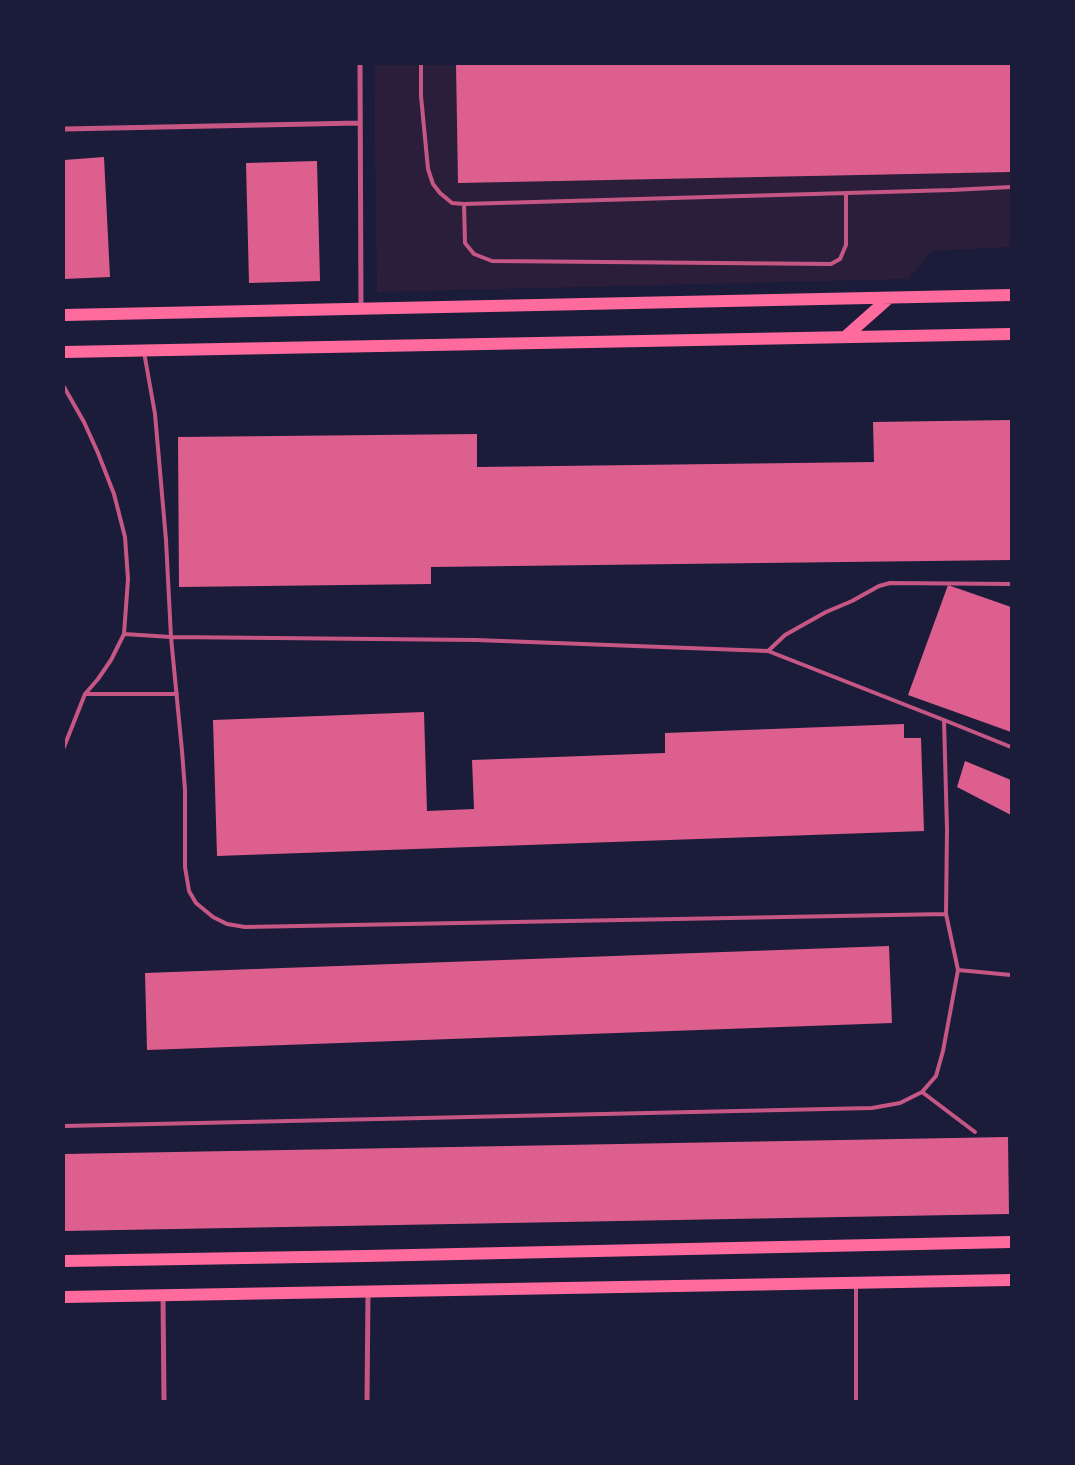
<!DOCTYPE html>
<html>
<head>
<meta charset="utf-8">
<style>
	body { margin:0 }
	#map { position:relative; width:1075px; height:1465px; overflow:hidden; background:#1b1b3a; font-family:"PT Sans Narrow",sans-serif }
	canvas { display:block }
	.frame { position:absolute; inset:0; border:65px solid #1b1b3a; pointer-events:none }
</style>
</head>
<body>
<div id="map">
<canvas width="1075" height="1465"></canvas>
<div class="frame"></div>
</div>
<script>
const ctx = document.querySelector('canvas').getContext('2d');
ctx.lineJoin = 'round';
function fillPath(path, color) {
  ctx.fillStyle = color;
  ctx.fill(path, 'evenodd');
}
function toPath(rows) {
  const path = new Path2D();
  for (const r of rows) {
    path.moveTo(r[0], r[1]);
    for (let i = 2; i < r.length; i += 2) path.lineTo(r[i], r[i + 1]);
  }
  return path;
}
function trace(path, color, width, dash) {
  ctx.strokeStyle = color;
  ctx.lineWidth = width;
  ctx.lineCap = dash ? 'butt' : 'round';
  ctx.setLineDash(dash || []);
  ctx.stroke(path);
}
fillPath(toPath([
	[374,64,1011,64,1011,247,932,251,908,279,377,292]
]), '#2a1e3b');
fillPath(toPath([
	[456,64,1011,64,1011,172,458,183],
	[104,157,110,277,64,279,64,160],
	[317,161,320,281,249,283,246,163],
	[1011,420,1011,560,431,567,431,584,179,587,178,437,477,434,477,467,874,462,873,422],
	[948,585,1011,607,1011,732,908,695],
	[424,712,427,811,474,809,472,760,665,753,665,733,904,724,904,738,921,738,924,831,217,856,213,720],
	[965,761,1011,780,1011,815,957,787],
	[889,946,892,1023,147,1050,145,973],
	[1008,1137,1009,1214,64,1231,64,1154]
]), '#dd5f8e');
trace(toPath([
	[421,64,421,96,428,169,433,184,440,193,452,203,464,204,952,190,1011,187],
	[464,204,465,243,474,254,492,261,831,264,840,259,846,245,846,194],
	[144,352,155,414,166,540,171,637,182,751,185,790,185,867,189,891,196,903,213,917,227,924,245,927,946,914,958,970],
	[64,387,84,422,98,453,114,494,125,537,128,579,124,634,111,660,98,679,85,694,64,747],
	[124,634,171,637,476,640,768,651,944,720,1011,747],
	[768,651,785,635,826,612,852,601,879,586,890,583,1011,584],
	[85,694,177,694],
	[944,720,947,829,946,914],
	[922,1092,975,1132],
	[64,1126,872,1108,900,1103,922,1092,936,1076,943,1051,958,970,1011,975],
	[856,1285,856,1401]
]), '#c65784', 4);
trace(toPath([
	[360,64,361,308],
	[64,129,360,123],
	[163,1297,164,1401],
	[367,1401,368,1292]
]), '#c65784', 5);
trace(toPath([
	[64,315,1011,295],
	[845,337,889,298],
	[64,352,1011,334],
	[64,1261,366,1256,1011,1242],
	[64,1297,1011,1280]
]), '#ff6b9d', 12);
</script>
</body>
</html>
